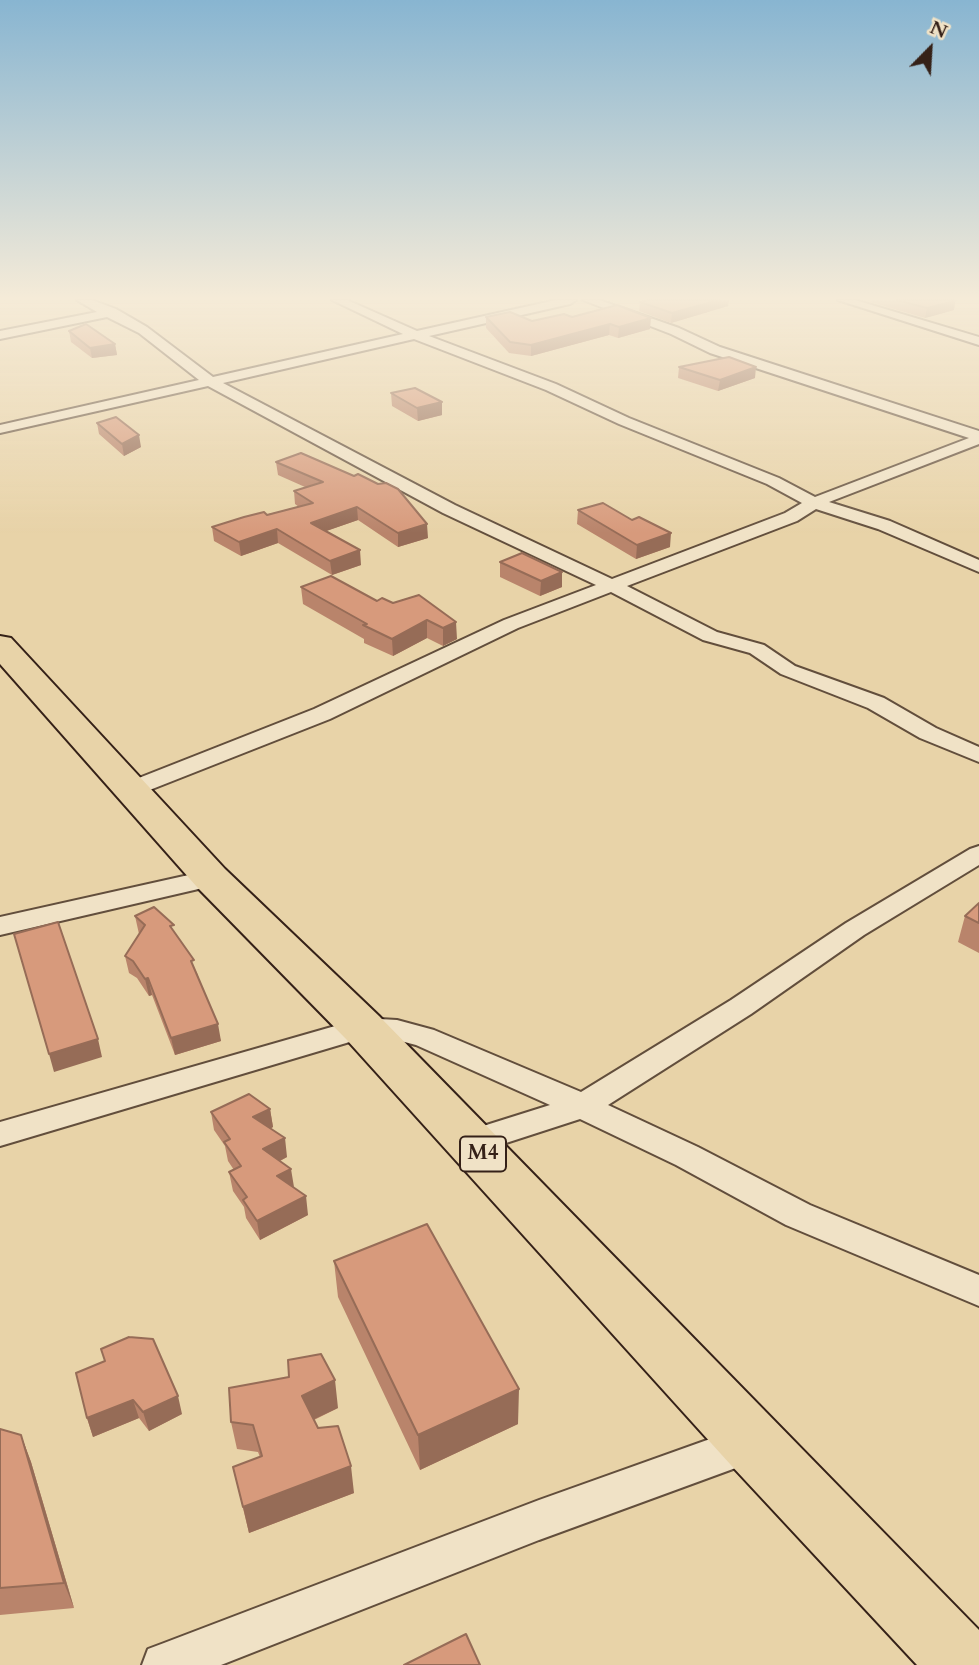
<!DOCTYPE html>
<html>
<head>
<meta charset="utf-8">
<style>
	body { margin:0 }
	#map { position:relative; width:979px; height:1665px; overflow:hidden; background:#e8d3a8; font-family:Cardo,serif }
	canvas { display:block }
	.north { position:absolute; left:895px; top:14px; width:70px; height:70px; -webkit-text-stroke:5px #f0e2c6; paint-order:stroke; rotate:24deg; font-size:19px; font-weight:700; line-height:28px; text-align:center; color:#352118 }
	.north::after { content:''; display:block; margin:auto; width:24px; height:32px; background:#352118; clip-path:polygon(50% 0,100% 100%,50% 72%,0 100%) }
</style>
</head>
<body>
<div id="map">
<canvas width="979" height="1665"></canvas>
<div class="north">N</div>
</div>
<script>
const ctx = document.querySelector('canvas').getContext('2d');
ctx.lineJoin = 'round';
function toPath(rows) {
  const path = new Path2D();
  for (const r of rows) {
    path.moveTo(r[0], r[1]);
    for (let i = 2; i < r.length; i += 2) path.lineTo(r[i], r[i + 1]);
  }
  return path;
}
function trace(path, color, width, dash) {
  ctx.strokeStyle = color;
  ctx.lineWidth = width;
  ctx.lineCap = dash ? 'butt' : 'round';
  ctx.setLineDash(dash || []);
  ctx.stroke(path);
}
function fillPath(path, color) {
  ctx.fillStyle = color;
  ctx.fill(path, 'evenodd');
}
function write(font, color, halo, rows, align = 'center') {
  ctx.font = font + ' Cardo,serif';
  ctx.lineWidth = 7;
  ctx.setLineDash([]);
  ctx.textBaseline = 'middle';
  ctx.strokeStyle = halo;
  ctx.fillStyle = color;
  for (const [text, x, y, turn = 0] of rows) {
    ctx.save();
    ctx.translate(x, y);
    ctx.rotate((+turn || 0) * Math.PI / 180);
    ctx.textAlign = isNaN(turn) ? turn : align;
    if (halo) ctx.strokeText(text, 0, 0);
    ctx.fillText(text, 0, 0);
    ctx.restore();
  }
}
const street = toPath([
	[77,300,92,300,116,309,147,327,213,377,403,334,332,300,347,300,417,331,556,300,576,300,570,304,429,336,556,384,629,418,779,478,815,497,969,438,710,353,671,334,583,300,599,300,679,328,720,347,979,431,979,444,829,502,890,521,979,560,979,572,878,529,816,509,797,521,627,586,717,632,764,645,795,666,884,698,936,728,979,747,979,762,920,738,868,708,781,674,750,653,703,640,611,592,518,628,330,719,137,795,121,795,117,790,121,785,314,709,504,620,596,585,443,513,208,386,0,433,0,425,199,380,139,333,107,317,0,339,0,331,97,312,77,300],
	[414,339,546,390,619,424,767,484,802,503,785,513,612,579,455,505,223,383,414,339],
	[838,300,855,300,979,337,979,345,838,300],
	[979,846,979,865,864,935,751,1014,608,1105,698,1147,810,1205,979,1275,979,1306,786,1225,676,1165,580,1119,472,1154,461,1151,456,1142,461,1133,550,1105,416,1045,397,1040,363,1038,0,1146,0,1122,363,1018,397,1020,434,1030,581,1092,731,1000,846,923,970,849,979,846],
	[211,870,220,872,224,878,220,884,0,935,0,917,211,870],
	[752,1424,766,1430,772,1443,766,1456,752,1462,539,1540,221,1665,142,1665,148,1649,164,1643,539,1500,752,1424]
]);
const primary = toPath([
	[0,636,11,638,225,869,379,1016,979,1630,979,1665,917,1665,730,1464,347,1040,197,887,0,664,0,636]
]);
trace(street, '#624e3c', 4);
trace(primary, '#352118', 4);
fillPath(street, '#f0e2c6');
fillPath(primary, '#e8d3a8');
fillPath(toPath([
	[641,300,729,300,728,306,671,323,639,311,640,302,644,301],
	[871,300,953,300,955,301,954,310,925,318,870,302],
	[486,317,532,321,572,317,650,329,618,338,609,335,531,356,509,353,486,328],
	[69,331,115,344,117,355,92,358,71,342],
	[679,367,755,378,718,391,678,378],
	[391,393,442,415,418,421,392,406],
	[97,423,141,447,124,456,99,434],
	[301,453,428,538,398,547,358,520,326,531,361,565,332,575,278,543,241,556,214,541,212,527,299,507,295,504,294,491,305,487,278,475,276,462],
	[578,510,670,547,636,559,577,524],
	[500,562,562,572,562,587,540,596,500,577],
	[301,587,393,603,419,595,457,639,443,646,427,638,393,656,364,643,364,639,303,604],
	[979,903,979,953,958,942,965,916],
	[135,916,175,933,197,973,221,1041,175,1055,152,995,149,996,137,978,129,973,125,956,139,934],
	[270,1109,273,1127,270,1129,287,1157,280,1161,308,1215,260,1240,246,1218,244,1207,233,1191,229,1172,234,1170,228,1161,225,1146,214,1130,211,1112],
	[334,1261,518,1424,420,1470,338,1297],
	[76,1373,182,1414,149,1431,139,1418,93,1437,87,1418],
	[338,1408,314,1420,354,1493,249,1533,233,1467,260,1457,258,1452,237,1449,231,1422],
	[0,1429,21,1435,31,1462,74,1608,0,1615]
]), '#b9846b');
fillPath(toPath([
	[719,300,729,300,728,306,671,323,672,313],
	[955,301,954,310,925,318,927,308],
	[651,318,650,329,618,338,619,327],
	[610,324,609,335,531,356,531,345],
	[115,344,117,355,92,358,90,348],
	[756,367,755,378,718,391,720,380],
	[442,402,442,415,418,421,417,408],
	[139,435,141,447,124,456,122,444],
	[357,507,358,520,312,536,311,523],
	[427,524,428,538,398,547,398,533],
	[277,529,278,543,241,556,239,542],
	[671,533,670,547,636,559,637,545],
	[360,550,361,565,332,575,330,561],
	[562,572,562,587,540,596,541,581],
	[427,620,427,638,393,656,392,639],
	[456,622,457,639,443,646,443,628],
	[148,978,152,995,149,996,145,979],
	[218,1024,221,1041,175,1055,171,1038],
	[98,1039,102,1057,54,1072,49,1054],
	[270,1109,273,1127,256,1136,253,1117],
	[285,1138,287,1157,266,1168,263,1149],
	[291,1169,294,1187,277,1176],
	[306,1196,308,1215,260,1240,257,1221],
	[335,1380,338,1408,306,1423,302,1396],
	[519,1389,518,1424,420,1470,418,1435],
	[178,1396,182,1414,149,1431,143,1412],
	[133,1400,139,1418,93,1437,87,1418],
	[21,1435,31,1462,74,1608,64,1583],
	[351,1466,354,1493,249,1533,243,1507]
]), '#966c57');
const building = toPath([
	[649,300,719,300,672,313,640,302,649,300],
	[897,300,953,300,955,301,927,308,897,300],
	[617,305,651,318,619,327,610,324,531,345,510,342,486,317,510,312,532,321,564,314,572,317,617,305],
	[86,324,115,344,90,348,69,331,86,324],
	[729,357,756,367,720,380,679,367,729,357],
	[415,388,442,402,417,408,391,393,415,388],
	[116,417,139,435,122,444,97,423,116,417],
	[301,453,354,476,358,474,378,484,386,483,398,489,427,524,398,533,357,507,311,523,360,550,330,561,277,529,239,542,212,527,244,517,264,512,267,515,313,503,294,491,323,482,276,462,301,453],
	[603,503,632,520,639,517,671,533,637,545,578,510,603,503],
	[522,553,562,572,541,581,500,562,522,553],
	[331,576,377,601,382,598,393,603,419,595,456,622,443,628,427,620,392,639,363,625,367,624,301,587,331,576],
	[979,903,979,923,965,916,979,903],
	[154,907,174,925,170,926,194,960,191,961,218,1024,171,1038,148,978,145,979,133,961,125,956,145,925,135,916,154,907],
	[58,922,98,1039,49,1054,14,934,58,922],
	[249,1094,270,1109,253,1117,285,1138,263,1149,291,1169,277,1176,306,1196,257,1221,243,1200,247,1197,229,1172,241,1166,224,1142,230,1139,211,1112,249,1094],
	[427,1224,519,1389,418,1435,334,1261,427,1224],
	[129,1337,153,1339,178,1396,143,1412,133,1400,87,1418,76,1373,105,1361,101,1349,129,1337],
	[321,1354,335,1380,302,1396,318,1428,338,1426,351,1466,243,1507,233,1467,262,1456,253,1425,231,1422,229,1388,289,1377,288,1360,321,1354],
	[0,1429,21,1435,64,1583,0,1588,0,1429],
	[466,1634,480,1665,404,1665,466,1634]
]);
fillPath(building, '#d79a7c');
trace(building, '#966c57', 2);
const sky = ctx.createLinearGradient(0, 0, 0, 533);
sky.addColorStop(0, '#88b5d1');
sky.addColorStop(0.56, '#f5ebd8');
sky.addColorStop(1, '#f5ebd800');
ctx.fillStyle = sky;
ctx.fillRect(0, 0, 979, 533);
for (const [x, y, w] of [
	[483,1154,46]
]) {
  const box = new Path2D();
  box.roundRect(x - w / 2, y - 17.5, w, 35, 5);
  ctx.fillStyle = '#f0e2c6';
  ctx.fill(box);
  trace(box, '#352118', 2);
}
write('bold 21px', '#352118', null, [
	["M4",483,1154]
]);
</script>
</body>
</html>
